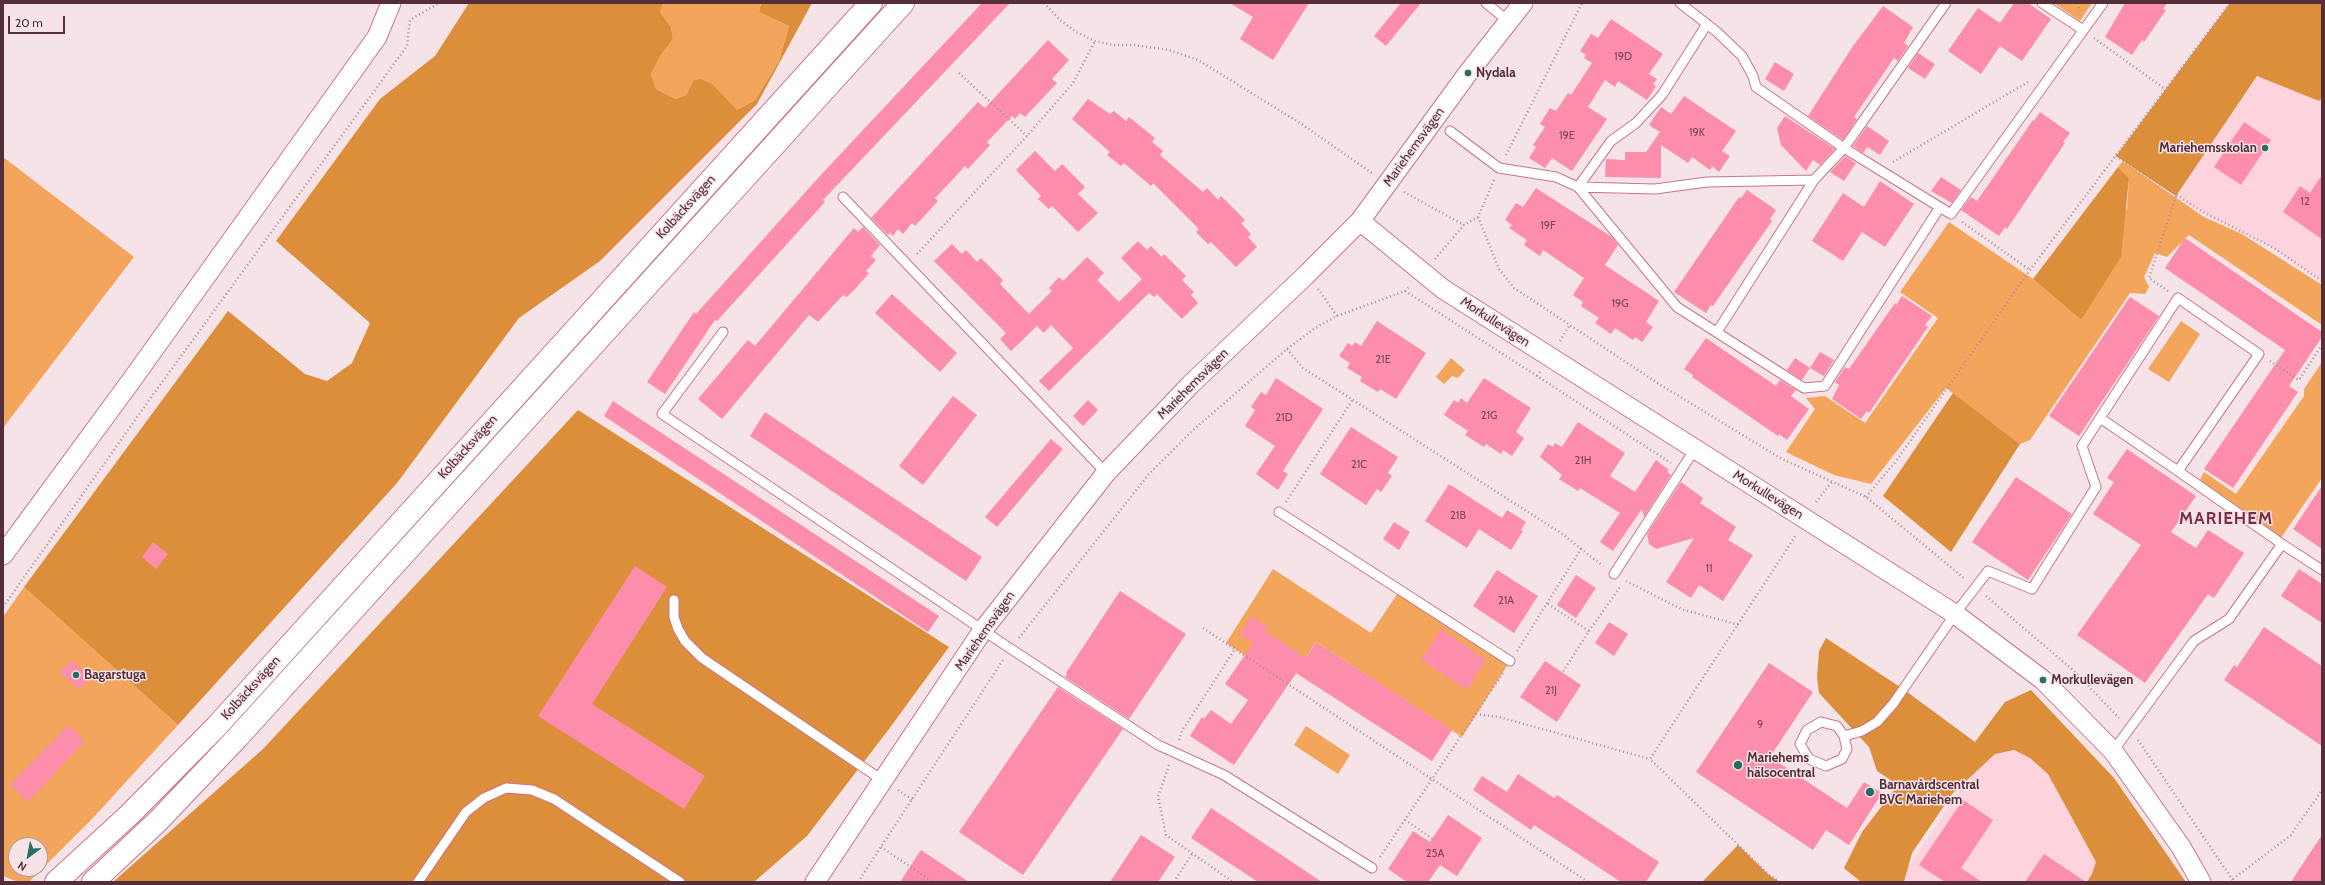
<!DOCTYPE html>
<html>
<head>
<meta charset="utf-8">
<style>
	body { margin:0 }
	#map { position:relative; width:2325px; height:885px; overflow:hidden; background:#f6e3e7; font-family:Cabin,sans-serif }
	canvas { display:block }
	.frame { position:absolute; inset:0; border:4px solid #542f39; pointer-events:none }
	.north { position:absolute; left:8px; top:837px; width:40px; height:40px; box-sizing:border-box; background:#f6e3e7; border:1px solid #b59ba1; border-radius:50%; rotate:212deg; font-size:11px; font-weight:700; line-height:16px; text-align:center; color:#542f39 }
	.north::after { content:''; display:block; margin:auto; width:14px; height:18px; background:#266e65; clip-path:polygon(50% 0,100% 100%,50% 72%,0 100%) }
	.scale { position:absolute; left:8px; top:16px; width:57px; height:18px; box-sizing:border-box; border:2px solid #542f39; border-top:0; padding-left:5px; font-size:12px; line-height:14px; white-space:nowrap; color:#542f39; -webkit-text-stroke:3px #f6e3e7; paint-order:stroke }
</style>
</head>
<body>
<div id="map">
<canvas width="2325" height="885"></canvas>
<div class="frame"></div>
<div class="north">N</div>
<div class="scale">20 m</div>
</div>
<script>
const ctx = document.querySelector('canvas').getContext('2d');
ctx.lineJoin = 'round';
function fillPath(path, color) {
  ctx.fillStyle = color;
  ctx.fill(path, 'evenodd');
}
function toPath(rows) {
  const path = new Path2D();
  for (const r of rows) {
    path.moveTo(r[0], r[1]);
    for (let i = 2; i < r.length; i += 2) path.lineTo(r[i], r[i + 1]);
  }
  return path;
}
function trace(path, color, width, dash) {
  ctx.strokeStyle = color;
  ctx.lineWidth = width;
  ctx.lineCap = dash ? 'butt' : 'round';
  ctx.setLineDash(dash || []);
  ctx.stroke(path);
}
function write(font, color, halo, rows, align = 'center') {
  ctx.font = font + ' Cabin,sans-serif';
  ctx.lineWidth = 3;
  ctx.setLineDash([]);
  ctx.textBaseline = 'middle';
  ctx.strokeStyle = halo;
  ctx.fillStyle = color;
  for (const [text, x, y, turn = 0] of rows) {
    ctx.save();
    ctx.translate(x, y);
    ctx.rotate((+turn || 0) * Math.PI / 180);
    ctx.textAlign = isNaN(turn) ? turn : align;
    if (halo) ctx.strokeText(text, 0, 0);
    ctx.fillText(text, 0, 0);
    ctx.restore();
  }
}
fillPath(toPath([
	[2258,76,2319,100,2322,98,2322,281,2274,248,2203,212,2176,196],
	[2015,706,2149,882,1899,882]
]), '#fdd4dd');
fillPath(toPath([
	[663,3,761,3,759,12,789,26,779,61,755,100,737,110,693,81,686,95,676,99,656,89,651,74,661,55,673,39,671,27,660,12],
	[2054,3,2092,3,2080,21],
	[3,157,134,257,3,428],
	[2123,161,2204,217,2242,234,2322,285,2322,325,2189,235,2167,257,2155,253,2144,277,2149,287,2145,294,2130,293,2030,440,2020,444,1946,388,1871,484,1834,475,1786,452,1815,409,1806,398,1825,396,1865,423,1938,318,1900,292,1949,222,2033,279,2081,320,2127,208,2129,178,2118,167],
	[2181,321,2200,334,2169,382,2148,369],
	[1451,358,1465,370,1458,378,1452,376,1444,384,1436,377],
	[2322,362,2322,478,2281,538,2200,480,2204,472,2236,494,2304,396,2304,389],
	[1273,569,1371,633,1400,590,1510,661,1462,737,1316,642,1289,684,1226,643],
	[24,587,178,725,92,819,29,882,18,882,3,876,3,617],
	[16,845,40,845,40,869,16,869],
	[1306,726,1350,755,1338,774,1294,745]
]), '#f3a65b');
fillPath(toPath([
	[469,3,663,3,660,12,671,27,673,39,661,55,651,74,656,89,676,99,686,95,693,81,700,79,712,84,737,110,755,100,779,61,789,26,759,12,761,3,812,3,757,104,600,261,519,318,397,483,178,725,24,587,228,311,305,374,327,381,352,363,370,323,276,241,380,99,435,56],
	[2230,3,2322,3,2322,98,2319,101,2257,76,2176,196,2116,156],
	[2118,167,2129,178,2121,257,2081,320,2033,279],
	[1953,393,2020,444,1951,552,1883,496],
	[578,410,949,647,889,729,807,836,754,882,113,882,263,749],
	[1826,638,1903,689,1975,742,2005,702,2031,690,2114,778,2186,882,2087,882,2092,874,2096,862,2048,774,2030,758,2014,750,1995,754,1952,794,1912,853,1904,882,1861,882,1844,868,1862,832,1898,785,1877,771,1869,747,1819,693,1817,677,1819,651],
	[1738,845,1769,875,1780,882,1702,882]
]), '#dd8e3a');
fillPath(toPath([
	[982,3,1010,3,823,200,825,202,717,321,715,320,665,394,647,382,694,312,696,314,819,177],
	[1230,3,1309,3,1273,60,1240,39,1253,17],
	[1401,3,1421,3,1386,46,1374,36],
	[2014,3,2028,3,2051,19,2022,61,2000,46,1981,74,1948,51,1978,8,2000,23],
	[2125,3,2167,3,2163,9,2166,10,2144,42,2142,40,2132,55,2105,37],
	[1883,6,1913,27,1904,43,1908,46,1898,61,1894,58,1854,117,1857,119,1843,140,1808,116,1853,46],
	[1611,19,1663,54,1649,74,1657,79,1653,84,1656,86,1647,100,1618,81,1615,87,1605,80,1588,107,1607,119,1572,171,1552,158,1545,168,1529,158,1536,147,1533,145,1545,127,1540,124,1550,108,1556,111,1568,93,1571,95,1592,63,1584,58,1586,55,1580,51,1591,34,1598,38],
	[1048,40,1069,60,1052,79,1057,83,1025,117,1020,113,1015,119,1012,116,987,142,990,145,968,169,965,166,955,177,935,198,938,201,915,226,912,223,903,234,898,229,893,236,890,233,888,235,871,218,978,102,985,108],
	[1918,53,1935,64,1925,79,1908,68],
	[1775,62,1794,74,1784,91,1765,79],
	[1684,96,1736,131,1722,151,1730,156,1719,172,1712,166,1710,170,1692,157,1688,163,1661,145,1661,178,1605,177,1606,159,1625,160,1625,152,1646,152,1660,132,1649,125,1661,107,1671,114],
	[1088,99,1110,114,1114,111,1126,121,1129,117,1155,138,1152,142,1163,151,1160,155,1203,192,1207,188,1218,200,1221,196,1245,220,1241,223,1251,234,1248,237,1257,247,1236,267,1211,242,1208,244,1196,232,1199,229,1153,183,1151,186,1124,163,1121,166,1107,155,1110,152,1072,119],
	[2040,112,2070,133,2063,142,2065,143,2007,229,2005,227,1999,236,1961,210,1971,197,1977,201,2033,120,2034,121],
	[1785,116,1835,149,1820,165,1813,160,1806,171,1781,145,1777,128],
	[2244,122,2271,140,2241,185,2214,167],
	[1867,126,1889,141,1880,155,1867,147,1863,153,1853,146],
	[1035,151,1055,171,1062,164,1085,187,1078,194,1098,213,1078,232,1052,206,1049,209,1038,199,1041,196,1016,170],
	[1845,156,1856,163,1844,181,1830,172],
	[2322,175,2322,239,2283,212,2300,186,2310,193],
	[1941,177,1961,190,1952,203,1931,191],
	[1880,181,1914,204,1885,247,1862,232,1843,261,1812,241,1843,193,1864,207],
	[1536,188,1612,237,1618,245,1605,265,1659,301,1646,322,1653,327,1642,342,1635,337,1633,340,1615,328,1611,334,1595,323,1599,318,1581,306,1583,302,1573,295,1584,278,1543,250,1540,256,1524,245,1527,240,1509,228,1512,225,1505,220,1516,203,1523,207],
	[1747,190,1776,210,1770,219,1772,221,1713,306,1711,305,1706,313,1674,292,1739,197,1741,198],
	[863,227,880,245,871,256,876,260,866,271,869,273,855,289,847,297,843,295,818,322,809,315,722,419,698,399,748,340,755,346,854,228,858,232],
	[2185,238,2322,332,2322,337,2289,386,2298,392,2233,488,2204,469,2285,350,2165,268],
	[1138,241,1147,250,1151,246,1162,257,1164,254,1186,276,1182,280,1194,292,1191,295,1198,303,1182,319,1157,294,1154,297,1149,293,1049,391,1039,381,1073,348,1051,325,1044,333,1037,326,1011,351,1000,339,1006,333,934,261,952,244,962,254,966,250,977,262,981,258,1003,280,1000,284,1029,314,1052,291,1049,288,1059,277,1063,281,1087,257,1104,273,1097,280,1119,302,1142,279,1121,258],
	[892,294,957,353,940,372,875,313],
	[1902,296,1932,316,1925,325,1928,327,1869,413,1867,411,1861,419,1832,399,1839,385,1835,382,1845,367,1849,369,1895,303,1896,305],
	[2130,297,2159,316,2079,436,2049,416],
	[1377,321,1426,353,1396,399,1380,389,1378,392,1360,381,1362,377,1347,368,1350,363,1339,356,1348,343,1352,346,1355,342,1361,346],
	[1706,338,1776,386,1780,380,1796,390,1791,396,1809,409,1787,440,1779,434,1778,436,1692,377,1693,375,1684,369],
	[1820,352,1834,360,1824,376,1810,368],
	[1795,358,1810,368,1802,380,1787,370],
	[1276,378,1323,409,1283,471,1288,474,1278,490,1256,474,1275,446,1245,426,1255,410,1251,407,1261,392,1266,395],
	[1484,378,1531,408,1516,432,1524,438,1512,456,1503,450,1501,454,1486,444,1484,447,1465,435,1468,431,1444,415,1454,400,1458,403,1461,398,1467,403],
	[953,396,977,415,923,485,899,466],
	[1088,400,1098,410,1083,426,1073,416],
	[613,401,939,616,928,632,604,416],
	[765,412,982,557,966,581,750,436],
	[1578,422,1625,453,1610,476,1635,492,1656,460,1669,470,1667,472,1671,475,1644,517,1642,509,1613,551,1600,542,1620,513,1580,488,1578,491,1559,479,1562,475,1540,457,1548,444,1553,447,1555,443,1562,447],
	[1351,427,1398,457,1388,473,1392,476,1381,492,1377,489,1366,505,1320,474],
	[1051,439,1063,449,997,527,985,517],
	[2127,449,2196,496,2171,532,2196,548,2208,530,2244,553,2214,598,2208,594,2145,683,2077,635,2141,545,2093,514,2114,482,2107,478],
	[2016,477,2072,514,2028,580,1972,542],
	[1681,482,1703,498,1700,503,1736,527,1728,540,1753,555,1723,601,1699,585,1691,598,1666,582,1694,538,1656,549,1649,544,1647,534],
	[1449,484,1502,518,1507,510,1526,522,1521,530,1523,531,1511,550,1479,529,1467,548,1425,521],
	[2322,486,2322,549,2293,529],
	[1394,522,1410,532,1399,550,1383,539],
	[153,542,168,554,156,569,142,557],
	[635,566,667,587,592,704,705,776,684,809,538,716],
	[2299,569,2322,584,2322,623,2281,596],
	[1497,570,1538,596,1514,633,1473,606],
	[1576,575,1596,588,1576,618,1557,605],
	[1120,591,1186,634,1129,719,1065,677,1067,674,1066,673],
	[1252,616,1268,627,1265,631,1306,658,1316,642,1452,730,1432,761,1296,673,1234,765,1190,736,1202,717,1204,719,1211,710,1231,724,1248,700,1225,684,1253,643,1240,634],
	[1609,622,1628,634,1614,656,1595,643],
	[2264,627,2322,666,2322,746,2224,680,2234,665,2237,667],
	[1441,629,1486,660,1467,690,1421,660],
	[72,660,91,678,79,690,60,672],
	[1545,661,1581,685,1557,722,1520,697],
	[1769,663,1813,692,1770,757,1847,808,1864,782,1882,793,1849,845,1826,830,1813,850,1696,772],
	[1058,687,1123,729,1023,875,959,832],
	[68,725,85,741,28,802,10,785],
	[1518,774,1554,798,1557,795,1659,862,1646,882,1621,882,1534,825,1531,830,1473,790,1482,776,1507,792],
	[1963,800,1993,820,1961,868,1982,882,1945,882,1919,865],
	[1211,808,1322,882,1258,882,1240,870,1191,838],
	[1448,815,1482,838,1457,876,1440,865,1428,882,1407,882,1388,869,1413,831,1430,842],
	[1141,835,1175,857,1158,882,1110,882],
	[2322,835,2322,882,2291,882,2300,868],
	[921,850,969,882,900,882],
	[2044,854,2086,882,2025,882]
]), '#fc8eac');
const lane = toPath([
	[1486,3,1508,21],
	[1680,3,1717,32,1742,56,1753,76,1756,87,1844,148,1951,214,2103,3],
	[2042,3,2083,30],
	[1707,24,1662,95,1636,123,1611,141,1578,187,1677,307,1804,388,1825,386,1940,207],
	[1450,131,1499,168,1556,177,1578,187,1655,189,1707,182,1814,180],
	[843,197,1106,473],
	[723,332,662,414,1011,649,1158,745,1224,775,1372,868],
	[1717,332,1814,180,1844,148,1946,3],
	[2178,471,2282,544],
	[1279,512,1510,661],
	[1614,574,1695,449],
	[674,600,674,617,678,629,685,641,702,658,882,780],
	[1821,722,1837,726,1844,736,1847,749,1842,759,1826,766,1809,759,1800,744,1807,730,1821,722],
	[1844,736,1862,731,1877,722,1893,704,1955,614,1988,571,2032,589,2096,487,2082,446,2100,418,2178,298,2259,354,2178,471,2100,418],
	[2113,751,2194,641,2229,619,2282,544,2322,570],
	[418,882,466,812,484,798,506,788,532,790,554,799,680,882]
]);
const street = toPath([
	[1360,221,1443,289,1955,614,2043,680,2113,751,2181,847,2201,882],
	[3,555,131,381,377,37,391,3],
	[815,882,983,630,1106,473,1191,384,1305,276,1360,221,1468,73,1523,3]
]);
const highway = toPath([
	[56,882,129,815,216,727,871,3],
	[93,882,158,821,237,738,903,3]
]);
trace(lane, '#c9748b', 11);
trace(street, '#c9748b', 21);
trace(highway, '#c9748b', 24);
trace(toPath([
	[1044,3,1059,19,1076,32,1095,41,1113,45,1134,45,1169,50,1198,60,1300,123,1372,173],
	[2078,3,2080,11],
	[2094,38,2165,89],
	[959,73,1027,136],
	[1506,155,1582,3],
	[2116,156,2203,212,2274,248,2322,281],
	[1893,162,2028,82],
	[1404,192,1464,225],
	[1478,217,1499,269,1514,288,1659,384,1782,459,1866,497,1965,579],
	[1962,222,2030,270],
	[917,254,1027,136,1073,83,1095,41],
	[1435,259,1464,225,1478,217,1494,180],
	[1318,289,1337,316],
	[1405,291,1537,376],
	[2168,291,2149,278,2176,196],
	[1560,341,1569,326],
	[1287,349,1303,368,1564,535,1581,549],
	[2270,361,2299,380,2322,345],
	[1540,372,1537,376,1671,463],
	[1866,497,1896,461,2030,270,2230,3],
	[1286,502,1353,399],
	[1816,502,1832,482],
	[1626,581,1681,609,1739,625],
	[1986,596,2073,670,2119,718],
	[1548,604,1589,631,1562,673],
	[3,607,152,396,407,46,410,20,439,3],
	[1203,628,1588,882],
	[1589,631,1620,587],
	[1019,638,1149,474,1192,431,1287,349,1315,328,1337,316,1405,291,1410,286],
	[1517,651,1581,549,1603,566],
	[1476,714,1499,717,1650,759],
	[1179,740,1182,731,1235,649],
	[2138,740,2234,882],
	[1169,765,1158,797,1166,835,1233,882],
	[898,790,913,800],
	[1405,820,1433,839],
	[881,847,933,882],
	[1380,857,1503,673],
	[2233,879,2291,835,2322,790],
	[858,882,1003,660],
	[1174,882,1192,854],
	[1765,882,1769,875],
	[1780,882,1769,875,1650,759,1796,535]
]), '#aa8f96', 2.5, [1, 3]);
trace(lane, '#fff', 9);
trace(street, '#fff', 19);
trace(highway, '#fff', 22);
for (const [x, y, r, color] of [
	[1468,73,4,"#266e65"],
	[2265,148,4,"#266e65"],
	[76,675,4,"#266e65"],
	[2043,680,4,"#266e65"],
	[1738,765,5,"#266e65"],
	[1870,792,5,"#266e65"]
]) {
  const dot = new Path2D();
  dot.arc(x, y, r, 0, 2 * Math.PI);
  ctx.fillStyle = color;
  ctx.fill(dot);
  trace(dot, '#f6e3e7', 1.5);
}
write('11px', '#7e4756', null, [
	["19D",1623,57],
	["19K",1697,133],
	["19E",1567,136],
	["12",2305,202],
	["19F",1548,226],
	["19G",1620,304],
	["21E",1383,360],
	["21G",1489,416],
	["21D",1284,418],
	["21H",1583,461],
	["21C",1359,465],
	["21B",1458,516],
	["11",1709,569],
	["21A",1506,601],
	["21J",1551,691],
	["9",1760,725],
	["25A",1435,854]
]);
write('bold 13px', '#542f39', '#f6e3e7', [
	["Nydala",1476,73],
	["Mariehemsskolan",2257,148,"right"],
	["Bagarstuga",84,675],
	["Morkullevägen",2051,680],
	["Mariehems",1747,758],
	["hälsocentral",1747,773],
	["Barnavårdscentral",1879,785],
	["BVC Mariehem",1879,800]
], 'left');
write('13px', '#542f39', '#f6e3e7', [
	["Mariehemsvägen",1414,147,-54],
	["Kolbäcksvägen",686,207,-48],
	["Morkullevägen",1495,322,33],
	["Mariehemsvägen",1193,384,-45],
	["Kolbäcksvägen",468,447,-48],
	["Morkullevägen",1768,495,32],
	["Mariehemsvägen",985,631,-55],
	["Kolbäcksvägen",251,688,-48]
]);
ctx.letterSpacing = '1px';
write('bold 17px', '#7c2f48', '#f6e3e7', [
	["MARIEHEM",2226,519]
]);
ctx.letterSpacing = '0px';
</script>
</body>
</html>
